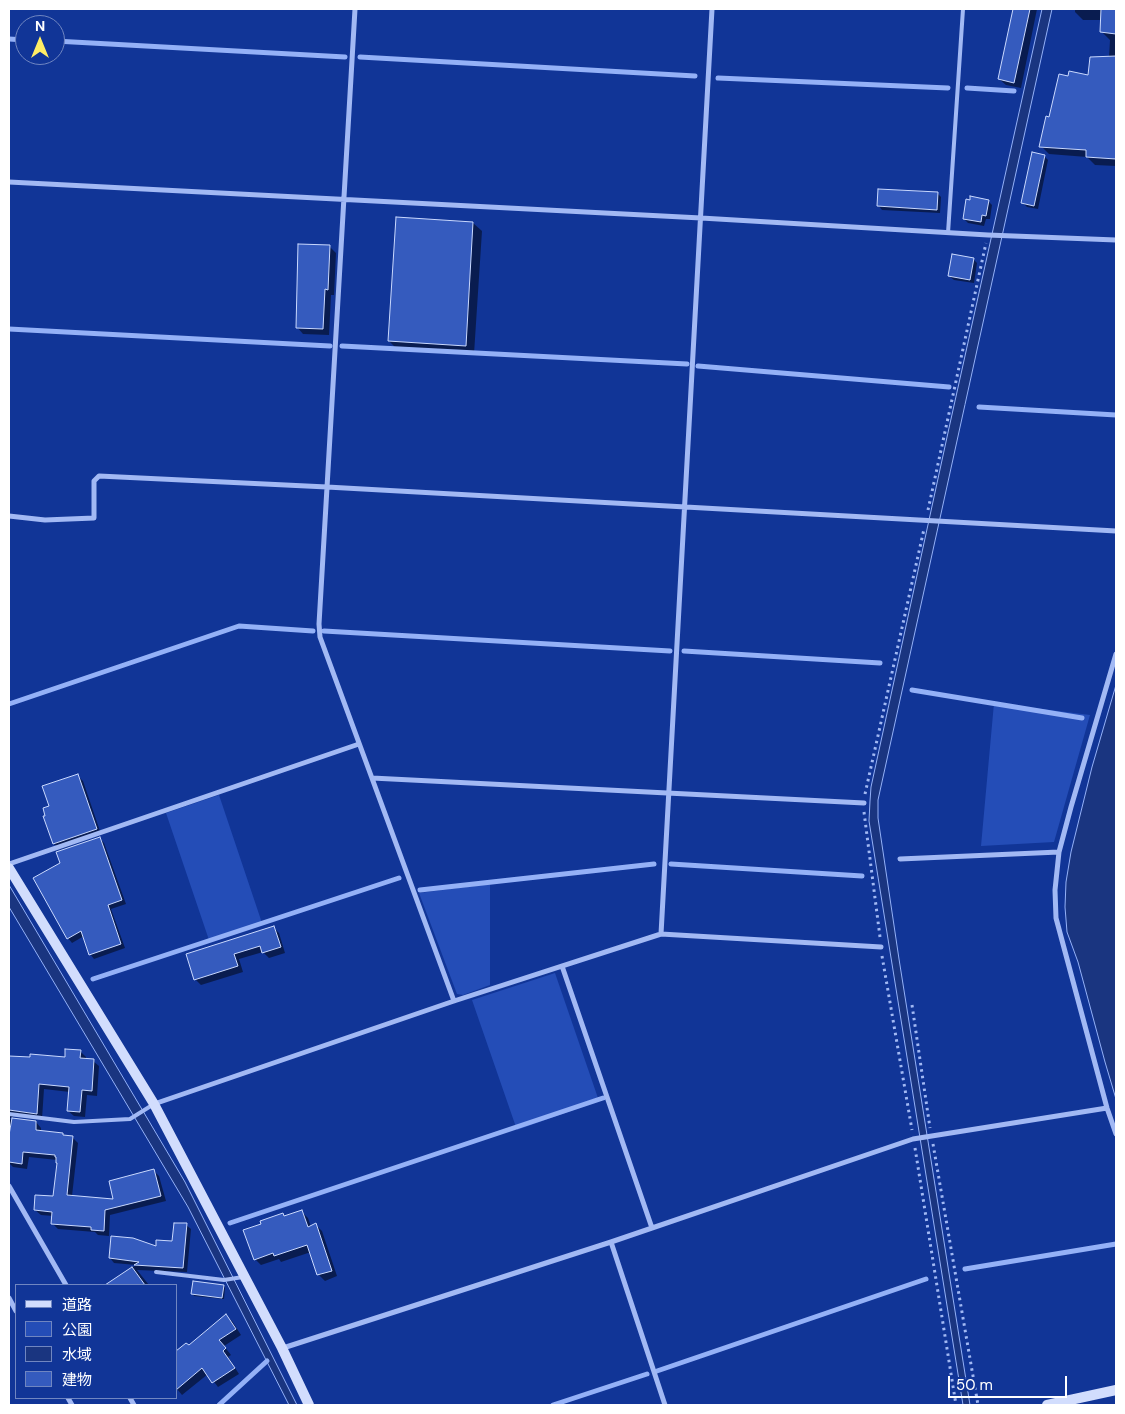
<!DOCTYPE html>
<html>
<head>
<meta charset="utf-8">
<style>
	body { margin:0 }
	#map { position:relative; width:1125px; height:1414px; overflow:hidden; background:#113597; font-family:"DM Sans","Noto Sans JP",sans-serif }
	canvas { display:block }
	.frame { position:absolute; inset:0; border:10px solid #fff; pointer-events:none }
	.legend { position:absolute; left:15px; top:1284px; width:162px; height:115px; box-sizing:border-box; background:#113597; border:1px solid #7086c1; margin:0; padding:6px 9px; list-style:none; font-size:15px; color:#fff }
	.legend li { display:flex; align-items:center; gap:10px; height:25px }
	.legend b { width:25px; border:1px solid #7086c1 }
	.north { position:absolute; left:15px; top:15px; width:50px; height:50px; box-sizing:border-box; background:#113597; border:1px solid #7086c1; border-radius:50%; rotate:0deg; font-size:14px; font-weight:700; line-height:20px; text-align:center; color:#fff }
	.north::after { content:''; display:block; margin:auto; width:18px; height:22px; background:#ffed65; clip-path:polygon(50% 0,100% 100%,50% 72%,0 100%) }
	.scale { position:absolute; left:948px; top:1376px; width:119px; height:22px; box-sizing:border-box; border:2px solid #fff; border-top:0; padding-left:6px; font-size:15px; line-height:18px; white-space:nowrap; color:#fff; -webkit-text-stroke:4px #113597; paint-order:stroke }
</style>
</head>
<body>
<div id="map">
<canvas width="1125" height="1414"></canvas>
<div class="frame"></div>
<ul class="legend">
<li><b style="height:6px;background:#d2ddfd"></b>道路</li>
<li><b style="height:14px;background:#244db7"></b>公園</li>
<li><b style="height:14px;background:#1a3580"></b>水域</li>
<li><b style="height:14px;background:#355bbe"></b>建物</li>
</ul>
<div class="north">N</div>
<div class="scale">50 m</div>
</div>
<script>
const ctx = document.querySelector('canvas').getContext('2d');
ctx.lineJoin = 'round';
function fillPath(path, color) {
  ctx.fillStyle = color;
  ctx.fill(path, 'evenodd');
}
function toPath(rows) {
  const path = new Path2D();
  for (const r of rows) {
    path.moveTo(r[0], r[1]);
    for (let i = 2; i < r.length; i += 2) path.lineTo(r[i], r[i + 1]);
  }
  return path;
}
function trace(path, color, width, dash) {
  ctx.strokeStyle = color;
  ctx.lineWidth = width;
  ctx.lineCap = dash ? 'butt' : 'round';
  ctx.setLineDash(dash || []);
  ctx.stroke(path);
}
fillPath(toPath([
	[994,703,1090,715,1054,842,981,846],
	[219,795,262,923,209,940,166,813],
	[490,884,490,985,463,995,457,994,419,893],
	[555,973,599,1101,517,1130,472,1000]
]), '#244db7');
const water = toPath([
	[1042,9,1052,9,878,800,878,818,899,959,970,1405,963,1405,869,821,870,801,871,787,949,428,1042,9],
	[1116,685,1116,1099,1105,1062,1078,962,1067,932,1065,907,1066,882,1071,852,1092,767,1116,685],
	[9,885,185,1182,297,1405,289,1405,188,1207,9,907,9,885]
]);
fillPath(water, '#1a3580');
trace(water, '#94b1f7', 1);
fillPath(toPath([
	[1014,9,1037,9,1021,88,1006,85,999,79],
	[1075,9,1116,9,1116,166,1095,165,1087,157,1049,154,1041,146,1050,119,1069,78,1090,76,1109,58,1110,40,1101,31,1102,20,1083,20,1075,12],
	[1044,156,1048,160,1038,209,1027,207,1023,203],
	[937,193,941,197,940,213,882,210,878,205],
	[988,201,992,205,990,219,986,219,984,226,968,223,964,219],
	[473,223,482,231,474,354,398,350,389,341],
	[330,247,336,253,334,295,331,295,329,335,303,334,297,327],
	[973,259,977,263,974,283,954,280,949,276],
	[77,775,83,781,101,834,60,849,54,844,51,807],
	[100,839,104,843,126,904,111,909,125,948,94,959,90,954,84,936,72,943,68,938],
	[274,928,279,933,285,953,269,958,263,952,239,959,243,972,201,985,195,979],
	[80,1051,86,1057,86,1060,93,1061,99,1066,97,1096,87,1095,85,1117,74,1116,68,1111,70,1092,44,1089,42,1119,15,1115,9,1119,9,1057,66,1058],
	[9,1119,36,1122,41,1128,41,1131,62,1134,65,1136,72,1137,78,1143,72,1196,115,1200,154,1171,159,1176,166,1201,110,1215,109,1236,98,1235,95,1232,58,1229,52,1223,53,1216,41,1215,35,1210,54,1197,57,1160,29,1157,27,1169,13,1167,9,1163],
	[302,1212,308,1218,311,1227,316,1225,322,1231,337,1276,325,1281,319,1275,311,1252,281,1262,279,1259,261,1265,255,1259,285,1217],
	[186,1225,191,1229,187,1272,137,1270,149,1285,107,1285,136,1265,114,1263,110,1258,157,1248,173,1242],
	[224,1286,225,1288,224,1299,194,1296,193,1294],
	[226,1316,232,1321,241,1335,224,1346,231,1355,228,1357,239,1374,218,1387,208,1374,182,1395,177,1389,189,1347]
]), '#0007');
trace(toPath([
	[9,39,25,40],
	[55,41,345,57],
	[360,57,695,76],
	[718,78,948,88],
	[967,88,1014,91],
	[9,329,330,346],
	[342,346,687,364],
	[698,366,949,387],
	[979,407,1116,415],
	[324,631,670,651],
	[684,651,880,663],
	[912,690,1082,718],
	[9,704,239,626,313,631],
	[671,864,862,876],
	[420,890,654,864],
	[93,979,399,878],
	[230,1223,603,1098],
	[965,1269,1116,1244],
	[657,1371,926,1279],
	[219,1405,267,1361],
	[553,1405,647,1374]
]), '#94b1f7', 5);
const building = toPath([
	[1013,9,1030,9,1014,83,998,79,1013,9],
	[1101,9,1116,9,1116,34,1100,32,1101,9],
	[1116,56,1116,159,1086,157,1086,150,1039,147,1046,116,1049,117,1059,74,1068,76,1069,71,1088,75,1090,57,1116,56],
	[1032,152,1045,155,1034,206,1021,203,1032,152],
	[878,189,938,192,937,210,877,206,878,189],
	[970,196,989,200,986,216,982,215,981,222,963,219,966,199,970,200,970,196],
	[396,217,473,222,466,346,388,341,396,217],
	[298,244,330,245,328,290,325,289,323,329,296,328,298,244],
	[952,254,974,258,970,280,948,276,952,254],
	[78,774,97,829,53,844,43,816,45,816,43,808,49,806,42,786,78,774],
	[100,837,122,900,108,905,121,944,89,955,81,931,67,939,33,878,60,863,56,852,100,837],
	[274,926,281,947,262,953,260,946,234,954,238,966,194,980,186,954,274,926],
	[65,1049,81,1050,80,1058,94,1059,92,1091,82,1090,80,1112,67,1111,69,1087,39,1084,37,1114,9,1110,9,1056,30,1057,30,1054,65,1057,65,1049],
	[12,1118,36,1121,36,1130,63,1133,63,1135,73,1136,67,1195,113,1199,109,1181,154,1169,161,1196,105,1210,104,1231,91,1230,91,1227,51,1224,52,1212,34,1210,35,1195,53,1196,57,1163,56,1163,56,1157,55,1157,55,1155,23,1152,22,1164,9,1162,9,1135,12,1118],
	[302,1210,308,1227,316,1223,332,1271,317,1275,307,1245,274,1256,273,1253,254,1260,243,1230,261,1224,260,1221,283,1213,284,1216,302,1210],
	[174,1223,187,1223,183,1268,134,1265,139,1262,109,1258,111,1236,133,1238,156,1246,156,1240,172,1241,174,1223],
	[132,1267,145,1285,105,1285,132,1267],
	[193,1281,224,1285,222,1298,191,1294,193,1281],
	[226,1314,236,1329,219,1340,226,1348,223,1351,235,1368,212,1383,202,1368,176,1390,176,1351,186,1343,189,1345,226,1314]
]);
fillPath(building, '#355bbe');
trace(building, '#cad9fe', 1);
trace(toPath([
	[928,510,986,243],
	[865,794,924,529],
	[864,812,880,937],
	[882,956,912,1130],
	[912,1005,930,1128],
	[933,1144,978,1405],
	[915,1148,956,1405]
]), '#a2b9f4', 3, [2.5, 4]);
trace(toPath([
	[948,233,963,9],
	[9,1114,74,1122,130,1119,154,1104],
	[156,1272,224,1280,243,1277]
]), '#a2b9f4', 4);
trace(toPath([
	[355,9,319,624,320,637,454,1001],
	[9,182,701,218,988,235,1116,240],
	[9,516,45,520,94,518,94,481,99,476,327,487,1116,531],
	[1116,654,1071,807,1059,852,1055,890,1056,918,1107,1108,1116,1134],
	[372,778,864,803],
	[900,859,1059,852],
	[9,864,359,744],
	[661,934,712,9],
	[562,966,652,1228],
	[154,1104,454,1001,661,934,881,947],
	[9,1186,66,1285],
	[611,1242,665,1405],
	[9,1298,16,1311],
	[283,1348,611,1242,913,1139,1107,1108],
	[68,1398,72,1405],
	[130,1398,134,1405]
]), '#a2b9f4', 5);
trace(toPath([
	[9,868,154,1104,282,1348,309,1405],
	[1047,1405,1116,1390]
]), '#d2ddfd', 10);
</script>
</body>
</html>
